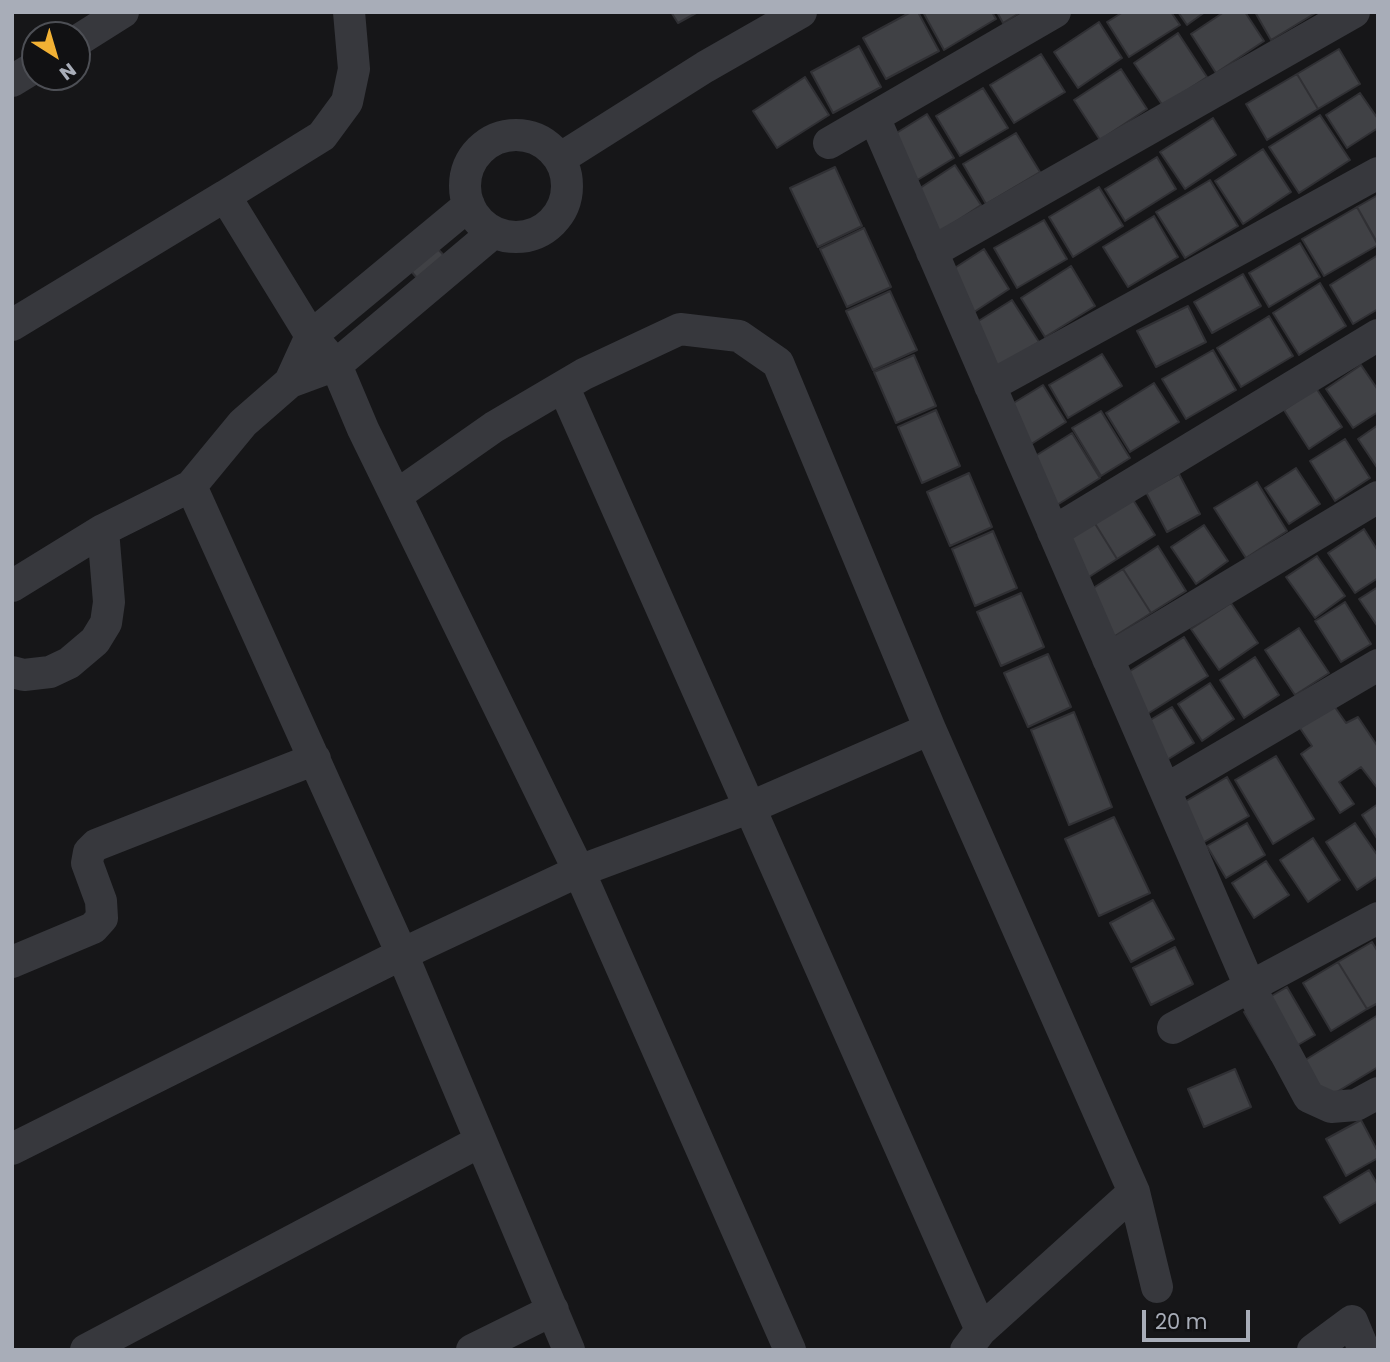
<!DOCTYPE html>
<html>
<head>
<meta charset="utf-8">
<style>
	body { margin:0 }
	#map { position:relative; width:1390px; height:1362px; overflow:hidden; background:#161618; font-family:Poppins,sans-serif }
	canvas { display:block }
	.frame { position:absolute; inset:0; border:14px solid #a8adb8; pointer-events:none }
	.north { position:absolute; left:21px; top:21px; width:70px; height:70px; box-sizing:border-box; background:#111113; border:2px solid #4d4f55; border-radius:50%; rotate:143deg; font-size:19px; font-weight:700; line-height:28px; text-align:center; color:#a8adb8 }
	.north::after { content:''; display:block; margin:auto; width:24px; height:32px; background:#f2b134; clip-path:polygon(50% 0,100% 100%,50% 72%,0 100%) }
	.scale { position:absolute; left:1142px; top:1310px; width:108px; height:32px; box-sizing:border-box; border:4px solid #a8adb8; border-top:0; padding-left:9px; font-size:21px; line-height:24px; white-space:nowrap; color:#a8adb8; -webkit-text-stroke:5px #111113; paint-order:stroke }
</style>
</head>
<body>
<div id="map">
<canvas width="1390" height="1362"></canvas>
<div class="frame"></div>
<div class="north">N</div>
<div class="scale">20 m</div>
</div>
<script>
const ctx = document.querySelector('canvas').getContext('2d');
ctx.lineJoin = 'round';
function fillPath(path, color) {
  ctx.fillStyle = color;
  ctx.fill(path, 'evenodd');
}
function toPath(rows) {
  const path = new Path2D();
  for (const r of rows) {
    if (r.length === 3) {
      path.moveTo(r[0] + r[2], r[1]);
      path.arc(r[0], r[1], r[2], 0, 2 * Math.PI);
      continue;
    }
    path.moveTo(r[0], r[1]);
    for (let i = 2; i < r.length; i += 2) path.lineTo(r[i], r[i + 1]);
  }
  return path;
}
function trace(path, color, width, dash) {
  ctx.strokeStyle = color;
  ctx.lineWidth = width;
  ctx.lineCap = dash ? 'butt' : 'round';
  ctx.setLineDash(dash || []);
  ctx.stroke(path);
}
const building = toPath([
	[671,12,698,12,678,23,671,12],
	[911,12,918,12,939,51,886,79,863,38,911,12],
	[923,12,992,12,996,19,944,50,923,12],
	[997,12,1021,12,1003,23,997,12],
	[1123,12,1171,12,1180,25,1129,57,1107,22,1123,12],
	[1178,12,1205,12,1187,25,1178,12],
	[1224,12,1245,12,1264,41,1216,73,1191,34,1224,12],
	[1255,12,1317,12,1271,40,1255,12],
	[1099,22,1122,58,1078,88,1054,52,1099,22],
	[1178,33,1207,77,1163,106,1134,63,1178,33],
	[859,46,881,87,833,113,811,72,859,46],
	[1339,49,1360,84,1318,109,1297,74,1339,49],
	[1041,54,1065,92,1014,123,990,85,1041,54],
	[1121,69,1147,109,1100,140,1074,100,1121,69],
	[1297,74,1318,109,1267,140,1246,104,1297,74],
	[805,77,829,115,777,148,753,111,805,77],
	[983,88,1008,128,960,156,936,116,983,88],
	[1360,93,1378,119,1378,128,1347,148,1326,115,1360,93],
	[927,114,954,158,901,190,874,147,927,114],
	[1320,115,1350,160,1299,193,1269,147,1320,115],
	[1213,118,1236,155,1185,189,1160,152,1213,118],
	[1016,133,1040,172,986,204,963,164,1016,133],
	[1263,149,1291,192,1243,224,1215,181,1263,149],
	[1157,157,1176,189,1125,221,1105,189,1157,157],
	[955,165,981,205,931,238,905,198,955,165],
	[835,167,862,226,818,247,790,188,835,167],
	[1210,180,1238,226,1185,258,1156,212,1210,180],
	[1099,187,1123,226,1073,257,1049,217,1099,187],
	[1378,195,1378,244,1357,207,1378,195],
	[1357,207,1378,245,1324,276,1302,239,1357,207],
	[1154,216,1178,257,1128,287,1103,247,1154,216],
	[1044,220,1067,259,1017,288,994,248,1044,220],
	[864,228,891,287,847,307,820,249,864,228],
	[1300,243,1320,277,1269,307,1249,273,1300,243],
	[436,247,450,262,424,286,410,270,436,247],
	[984,249,1009,289,959,322,933,282,984,249],
	[1378,255,1378,309,1353,324,1330,285,1378,255],
	[1071,266,1095,306,1045,337,1021,298,1071,266],
	[1243,274,1261,306,1212,333,1194,302,1243,274],
	[1320,283,1346,326,1299,355,1273,313,1320,283],
	[890,291,917,350,873,370,846,311,890,291],
	[1012,300,1039,342,988,374,961,332,1012,300],
	[1188,306,1206,342,1156,367,1137,331,1188,306],
	[1269,316,1293,356,1241,387,1217,348,1269,316],
	[1213,350,1236,390,1186,419,1162,379,1213,350],
	[1102,354,1122,386,1068,418,1049,385,1102,354],
	[914,355,936,406,896,423,874,372,914,355],
	[1361,365,1378,390,1378,412,1353,428,1326,389,1361,365],
	[1154,383,1179,422,1130,452,1106,413,1154,383],
	[1043,385,1066,422,1017,453,994,415,1043,385],
	[1316,388,1342,427,1309,449,1284,410,1316,388],
	[936,410,960,466,922,483,898,427,936,410],
	[1101,411,1130,458,1101,476,1072,428,1101,411],
	[1378,425,1378,469,1358,439,1378,425],
	[1072,433,1100,478,1049,510,1021,465,1072,433],
	[1345,439,1370,478,1335,501,1310,461,1345,439],
	[1296,468,1320,504,1289,524,1265,488,1296,468],
	[969,473,992,527,950,546,927,492,969,473],
	[1179,474,1200,514,1167,532,1146,492,1179,474],
	[1257,482,1287,531,1246,558,1214,508,1257,482],
	[1132,498,1155,535,1117,559,1094,522,1132,498],
	[1094,522,1117,559,1078,584,1055,548,1094,522],
	[1204,525,1228,561,1196,584,1171,547,1204,525],
	[1364,529,1378,551,1378,578,1355,593,1328,553,1364,529],
	[993,531,1017,588,975,606,952,549,993,531],
	[1158,546,1186,591,1151,613,1123,569,1158,546],
	[1317,556,1345,596,1315,618,1286,577,1317,556],
	[1123,569,1151,613,1104,643,1076,599,1123,569],
	[1378,587,1378,627,1359,599,1378,587],
	[1021,593,1044,647,1001,666,977,612,1021,593],
	[1345,602,1371,644,1341,662,1315,621,1345,602],
	[1231,603,1258,643,1219,670,1191,629,1231,603],
	[1299,628,1329,673,1295,695,1265,650,1299,628],
	[1184,637,1208,676,1133,723,1108,685,1184,637],
	[1048,654,1071,707,1028,727,1004,673,1048,654],
	[1255,657,1279,695,1244,718,1220,680,1255,657],
	[1210,683,1234,719,1202,741,1178,704,1210,683],
	[1332,703,1346,723,1358,717,1378,747,1378,789,1361,767,1339,782,1354,804,1340,813,1301,754,1312,746,1298,725,1332,703],
	[1172,707,1194,743,1159,765,1137,728,1172,707],
	[1074,712,1112,807,1069,825,1031,730,1074,712],
	[1276,756,1314,819,1273,844,1235,780,1276,756],
	[1227,777,1249,816,1199,845,1176,807,1227,777],
	[1378,804,1378,840,1362,815,1378,804],
	[1114,817,1150,893,1099,916,1065,839,1114,817],
	[1247,823,1265,855,1226,878,1207,846,1247,823],
	[1355,823,1378,856,1378,876,1357,890,1326,842,1355,823],
	[1313,838,1340,880,1308,902,1280,860,1313,838],
	[1266,861,1289,895,1254,918,1232,883,1266,861],
	[1153,900,1174,939,1131,962,1110,923,1153,900],
	[1372,942,1378,952,1378,1003,1367,1009,1338,962,1372,942],
	[1175,947,1193,984,1151,1005,1133,968,1175,947],
	[1338,962,1367,1009,1331,1031,1303,983,1338,962],
	[1287,987,1315,1035,1272,1060,1244,1012,1287,987],
	[1378,1015,1378,1067,1312,1107,1289,1070,1378,1015],
	[1235,1069,1251,1107,1204,1127,1188,1089,1235,1069],
	[1361,1120,1378,1152,1378,1158,1346,1176,1326,1139,1361,1120],
	[1369,1170,1378,1185,1378,1201,1340,1223,1324,1197,1369,1170]
]);
fillPath(building, '#404145');
trace(building, '#303034', 2);
trace(toPath([
	[77,41,123,12],
	[12,81,35,67],
	[874,117,1251,989,1309,1097,1331,1107,1356,1105,1378,1093],
	[516,186,51],
	[829,143,1055,12],
	[561,158,705,67,801,12],
	[225,196,322,136,347,102,354,69,349,12],
	[469,205,311,336,290,382,336,365,494,232],
	[932,252,1354,12],
	[12,325,225,196,311,336,336,365,363,429,579,871,790,1350],
	[990,386,1378,173],
	[564,388,981,1330],
	[191,486,402,954,569,1350],
	[397,495,494,427,584,374,680,329,739,336,778,363,930,729,1134,1192,1157,1287],
	[1053,532,1378,335],
	[12,586,103,530,191,486,243,423,290,382],
	[1108,659,1378,497],
	[12,672,24,675,50,672,69,663,95,641,106,623,109,602,103,530],
	[1165,790,1378,665],
	[12,962,93,928,102,918,101,901,87,863,89,852,96,845,315,759],
	[1173,1028,1378,918],
	[12,1149,402,954,579,871,751,807,930,729],
	[86,1350,479,1142],
	[472,1350,553,1310],
	[966,1350,981,1330,1134,1192],
	[1313,1350,1352,1321,1364,1350]
]), '#37383d', 32);
</script>
</body>
</html>
